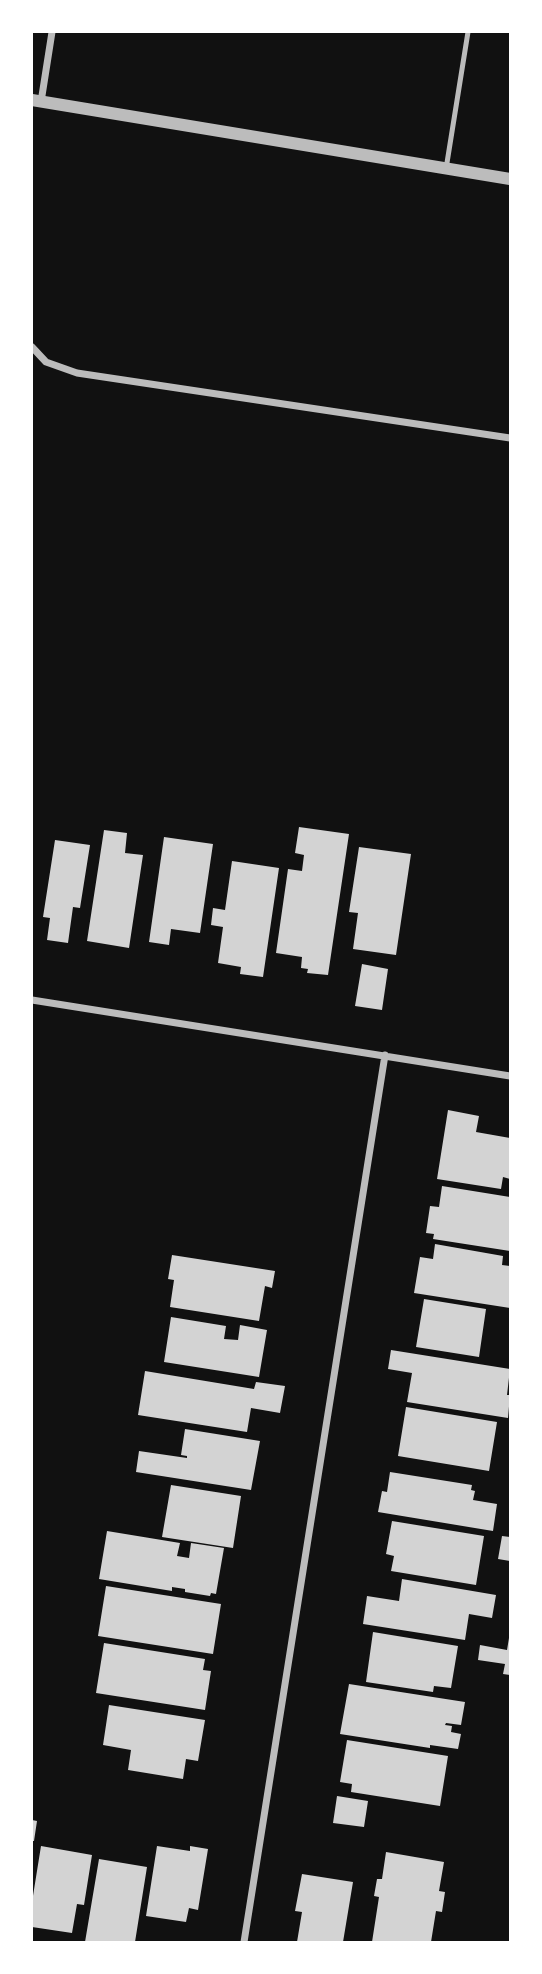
<!DOCTYPE html>
<html>
<head>
<meta charset="utf-8">
<style>
	body { margin:0 }
	#map { position:relative; width:542px; height:1974px; overflow:hidden; background:#111; font-family:Literata,serif }
	canvas { display:block }
	.frame { position:absolute; inset:0; border:33px solid #fff; pointer-events:none }
</style>
</head>
<body>
<div id="map">
<canvas width="542" height="1974"></canvas>
<div class="frame"></div>
</div>
<script>
const ctx = document.querySelector('canvas').getContext('2d');
ctx.lineJoin = 'round';
function fillPath(path, color) {
  ctx.fillStyle = color;
  ctx.fill(path, 'evenodd');
}
function toPath(rows) {
  const path = new Path2D();
  for (const r of rows) {
    path.moveTo(r[0], r[1]);
    for (let i = 2; i < r.length; i += 2) path.lineTo(r[i], r[i + 1]);
  }
  return path;
}
function trace(path, color, width, dash) {
  ctx.strokeStyle = color;
  ctx.lineWidth = width;
  ctx.lineCap = dash ? 'butt' : 'round';
  ctx.setLineDash(dash || []);
  ctx.stroke(path);
}
fillPath(toPath([
	[299,827,349,834,328,975,307,973,308,969,301,968,302,957,276,953,288,869,302,871,304,855,295,853],
	[104,830,127,833,125,853,143,855,129,948,87,941],
	[164,837,213,844,200,933,171,929,169,945,149,942],
	[55,840,90,845,80,908,73,907,68,943,47,940,50,918,43,917],
	[359,847,411,854,396,955,353,949,358,913,349,912],
	[232,861,279,868,263,977,240,974,241,967,218,963,223,927,211,925,213,908,225,910],
	[362,964,388,969,382,1010,355,1006],
	[448,1110,479,1116,476,1132,510,1138,510,1179,503,1177,501,1189,437,1179],
	[442,1186,510,1197,510,1251,433,1239,434,1234,426,1233,430,1206,439,1207],
	[435,1244,503,1256,502,1265,510,1266,510,1308,414,1293,420,1257,433,1259],
	[172,1255,275,1271,272,1288,265,1286,259,1321,170,1307,174,1280,168,1279],
	[424,1299,486,1309,479,1357,416,1347],
	[171,1317,226,1326,224,1339,238,1340,240,1325,267,1330,259,1377,164,1362],
	[391,1350,510,1369,507,1395,510,1395,508,1418,407,1402,412,1373,388,1369],
	[145,1371,254,1389,256,1382,285,1386,280,1413,251,1408,247,1432,138,1415],
	[406,1407,497,1422,489,1471,398,1456],
	[185,1429,260,1441,251,1490,136,1472,139,1451,187,1458,187,1456,181,1455],
	[390,1472,472,1485,471,1490,475,1491,473,1500,497,1504,493,1531,378,1512,382,1491,387,1492],
	[171,1485,241,1496,233,1548,162,1537],
	[392,1521,484,1536,476,1585,391,1571,394,1556,386,1554],
	[107,1531,180,1543,177,1556,189,1558,191,1543,224,1548,216,1594,211,1593,210,1596,185,1592,185,1589,172,1587,172,1591,99,1579],
	[502,1536,510,1537,510,1561,498,1559],
	[402,1579,496,1595,492,1618,469,1614,465,1640,363,1624,367,1596,399,1601],
	[106,1586,221,1604,213,1654,98,1636],
	[373,1632,458,1646,451,1688,434,1686,433,1692,366,1682],
	[509,1638,510,1638,510,1675,503,1674,505,1664,478,1660,480,1645,507,1650],
	[104,1643,205,1659,203,1670,211,1671,205,1710,96,1693],
	[349,1684,465,1702,461,1725,446,1723,445,1725,452,1726,451,1732,461,1734,458,1749,430,1745,430,1748,340,1734],
	[109,1705,205,1720,198,1761,186,1759,183,1779,128,1770,131,1750,103,1745],
	[347,1740,448,1756,440,1806,351,1792,352,1784,340,1782],
	[337,1796,368,1801,364,1827,333,1823],
	[32,1820,37,1821,34,1841,32,1841],
	[41,1846,92,1855,84,1905,77,1904,72,1933,32,1927,32,1902],
	[157,1846,190,1851,190,1846,208,1849,198,1910,189,1908,186,1922,146,1916],
	[386,1852,444,1862,439,1891,445,1892,442,1912,436,1911,431,1942,372,1942,379,1897,374,1896,377,1879,382,1879],
	[99,1859,147,1867,135,1942,85,1942],
	[302,1874,353,1882,343,1942,297,1942,302,1912,295,1911]
]), '#d3d3d3');
trace(toPath([
	[446,169,468,32]
]), '#bcbcbc', 5);
trace(toPath([
	[41,102,52,32],
	[32,347,46,362,77,373,510,438],
	[32,1000,510,1076],
	[244,1942,385,1055]
]), '#bcbcbc', 7);
trace(toPath([
	[32,100,510,179]
]), '#bcbcbc', 12);
</script>
</body>
</html>
